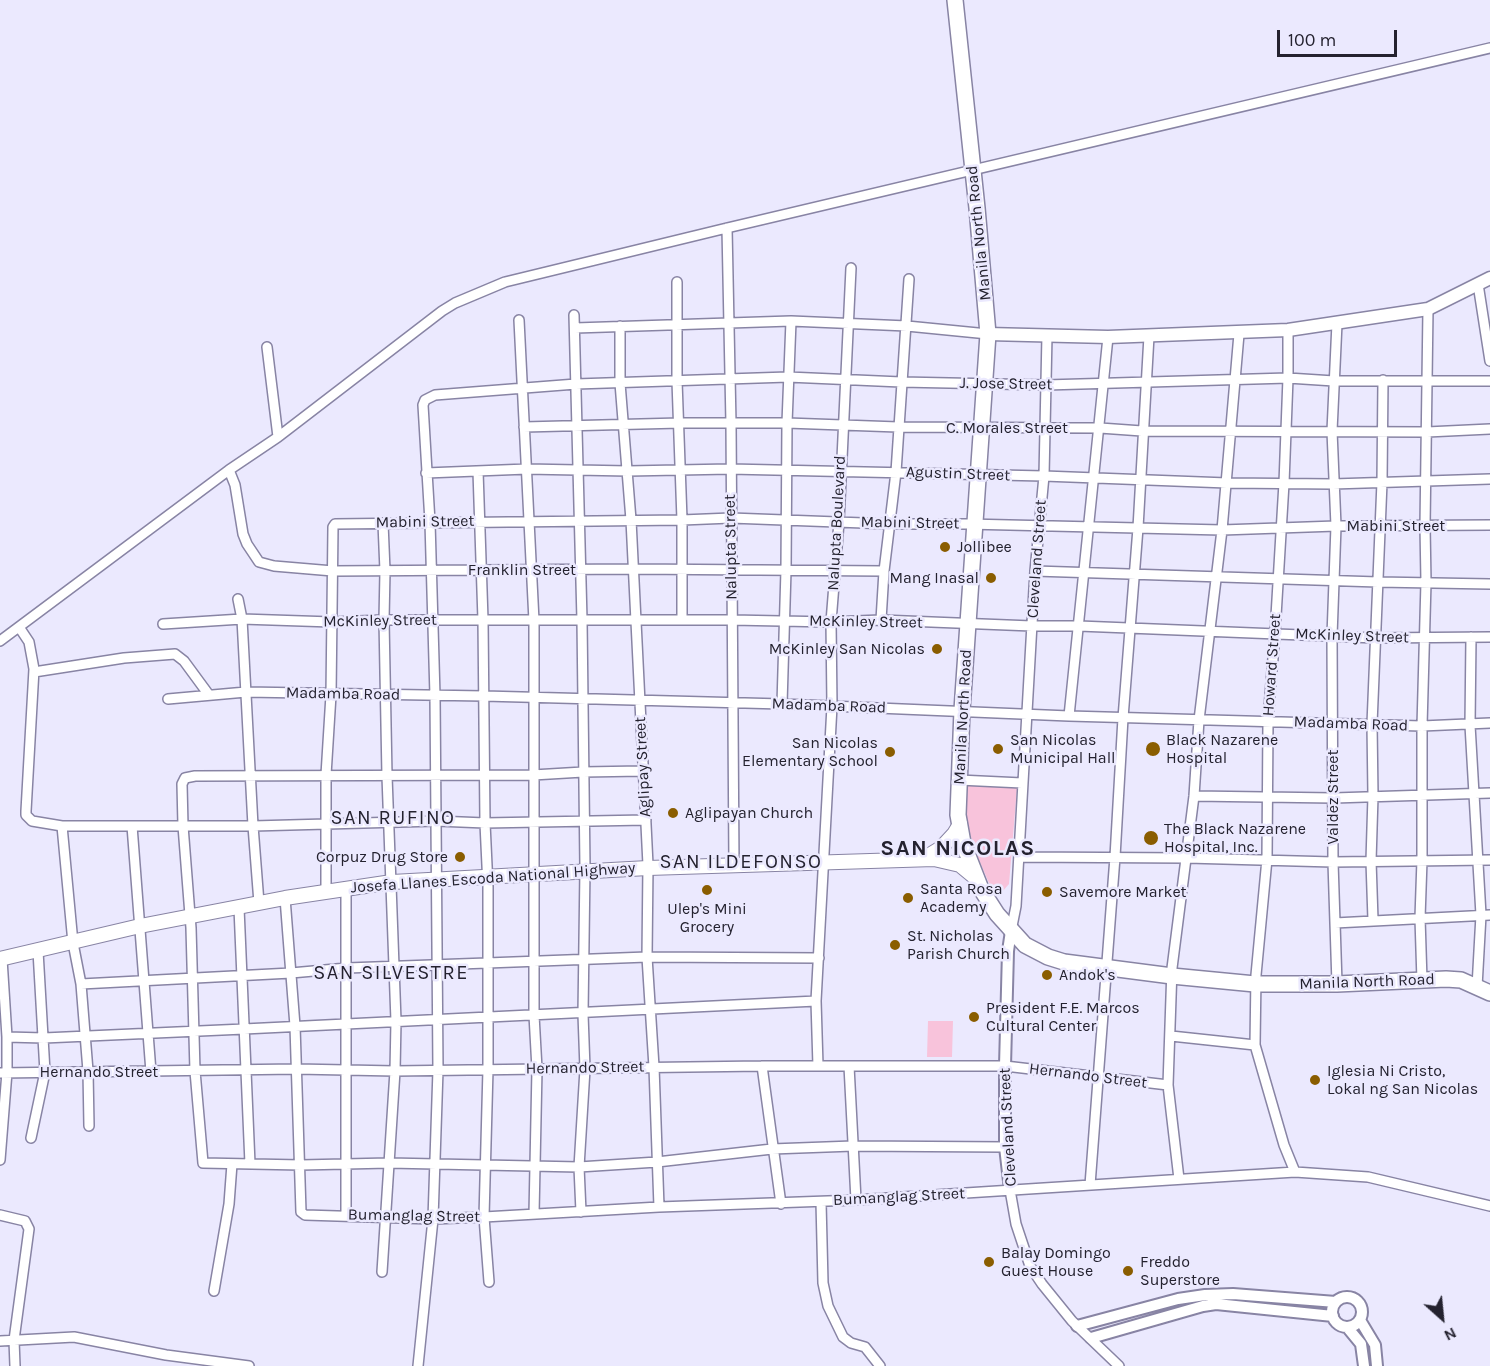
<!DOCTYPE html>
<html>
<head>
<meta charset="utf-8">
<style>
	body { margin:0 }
	#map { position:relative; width:1490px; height:1366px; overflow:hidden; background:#ebe9fe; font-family:Karla,sans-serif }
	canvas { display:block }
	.north { position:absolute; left:1412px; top:1288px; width:60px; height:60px; -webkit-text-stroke:4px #ebe9fe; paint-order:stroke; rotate:153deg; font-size:16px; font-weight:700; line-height:24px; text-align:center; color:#24222f }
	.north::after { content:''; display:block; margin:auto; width:21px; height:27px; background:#24222f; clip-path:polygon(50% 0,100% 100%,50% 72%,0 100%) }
	.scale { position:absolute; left:1277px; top:30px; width:120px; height:27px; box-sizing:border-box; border:3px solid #24222f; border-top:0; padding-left:8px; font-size:18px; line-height:21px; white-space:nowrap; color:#24222f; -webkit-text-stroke:4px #ebe9fe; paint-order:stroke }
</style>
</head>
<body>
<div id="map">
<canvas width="1490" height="1366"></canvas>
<div class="north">N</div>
<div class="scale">100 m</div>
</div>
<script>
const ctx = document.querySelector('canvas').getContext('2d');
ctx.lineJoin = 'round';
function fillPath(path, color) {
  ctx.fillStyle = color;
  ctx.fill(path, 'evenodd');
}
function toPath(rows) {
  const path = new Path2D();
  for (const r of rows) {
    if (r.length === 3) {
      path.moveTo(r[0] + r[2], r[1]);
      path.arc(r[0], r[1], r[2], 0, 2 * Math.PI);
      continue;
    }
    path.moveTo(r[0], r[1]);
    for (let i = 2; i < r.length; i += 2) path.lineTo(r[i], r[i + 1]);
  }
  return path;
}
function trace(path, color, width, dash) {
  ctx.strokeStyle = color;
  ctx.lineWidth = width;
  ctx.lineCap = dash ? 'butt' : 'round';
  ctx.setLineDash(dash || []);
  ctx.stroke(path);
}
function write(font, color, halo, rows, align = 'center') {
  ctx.font = font + ' Karla,sans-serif';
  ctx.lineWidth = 5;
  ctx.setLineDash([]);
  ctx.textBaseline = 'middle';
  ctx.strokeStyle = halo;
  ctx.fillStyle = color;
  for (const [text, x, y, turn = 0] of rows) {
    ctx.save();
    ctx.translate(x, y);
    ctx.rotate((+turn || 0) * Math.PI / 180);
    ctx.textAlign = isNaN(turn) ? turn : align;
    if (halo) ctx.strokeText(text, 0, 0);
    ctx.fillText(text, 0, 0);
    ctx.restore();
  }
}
fillPath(toPath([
	[965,784,1017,788,1009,884,1002,892,992,890,979,860,964,817],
	[928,1021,953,1021,952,1057,927,1057]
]), '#f8c3db');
const minor = toPath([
	[727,228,731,424,734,866],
	[677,282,677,381,682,520,682,620],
	[1478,284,1490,361],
	[574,315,582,620,585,868,583,1014,585,1069,579,1167,581,1212],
	[519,320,534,621,534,1015,537,1069,534,1214],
	[620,326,620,383,631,520,648,865,647,957,654,1067,659,1207],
	[575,328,791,321,907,326,988,334],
	[1288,330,1288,378,1284,483,1275,633,1268,721,1267,859,1256,975,1255,1045,1284,1145,1295,1172],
	[267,347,278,437],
	[524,427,680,423,787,423,898,427,1100,428,1142,431,1427,432,1490,429],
	[229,470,235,485,243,534,247,544,259,562,274,566,333,571,634,569,884,571],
	[478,471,483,620,485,823,488,887,488,1069,484,1217,489,1282],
	[426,473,527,469,628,471,730,469,1044,476,1227,483,1333,484,1490,479],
	[1035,571,1378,582,1490,584],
	[238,599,242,619,253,826,259,903],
	[881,620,884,571,896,472,909,279],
	[163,624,242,619,332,622,384,620,732,620,831,622,881,620,1032,626,1079,626,1376,638,1490,637],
	[19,627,29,642,34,669,26,811,26,815,32,821,62,826,253,826,437,821,485,823,646,820],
	[1471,637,1470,725,1481,915,1477,987],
	[0,641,229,470,278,437,442,311,455,303,505,282,727,228,1490,48],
	[34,672,124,658,175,654,184,661,209,695],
	[168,699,246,692,484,696,782,704,1069,716,1422,726,1490,723],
	[782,704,786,570,787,423,791,321],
	[1069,716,1108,337],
	[642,771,583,772,533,775,195,776,185,778,182,784,183,826,191,928,195,1071,203,1163,301,1165,389,1163,579,1167,657,1162,772,1149,853,1146,1005,1147],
	[959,780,1022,783],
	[1194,796,1334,798,1490,793],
	[62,826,73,943,81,984,88,1071,89,1126],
	[132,826,151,1072],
	[1019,857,1187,858,1333,862,1490,860],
	[346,887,346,1216],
	[326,890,326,775,331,695,333,527,335,524,682,520,731,518,890,524,967,524,1222,530,1336,526,1490,525],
	[285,898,295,1026,301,1212,305,1215,433,1219,484,1217,659,1207,856,1200,1295,1172,1368,1177,1490,1206],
	[239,908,250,1164],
	[1373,920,1371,861,1373,796,1372,724,1382,482,1383,380],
	[1335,923,1490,915],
	[1011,931,1016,906,1035,571,1044,476,1047,335],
	[1422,981,1420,918,1422,860,1422,726,1426,582,1425,526,1428,309],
	[81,984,291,973,347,968,487,963,647,957,819,958],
	[1337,984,1333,862,1332,636,1336,526,1332,431,1337,323],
	[1171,1036,1255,1045],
	[7,1037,44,1038,244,1029,816,1001],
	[762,1066,781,1204],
	[818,1066,816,1001,832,706,831,622,839,522,851,268],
	[849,1066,856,1200],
	[0,1073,297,1069,395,1071,762,1066,1005,1066,1168,1085],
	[31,1138,45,1072,38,951],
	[0,1160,7,1072,7,1037,2,959],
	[1179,1179,1168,1085,1172,968,1194,796,1199,720,1222,530,1239,334],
	[1090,1185,1115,857,1123,718,1138,528,1149,336],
	[1010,1190,1016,1224,1030,1266,1042,1284,1072,1321,1119,1366],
	[821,1202,823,1283,828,1306,843,1337,851,1343,865,1347,880,1366],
	[0,1215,25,1221,29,1229,14,1340,15,1366],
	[382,1272,395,1071,396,1021,387,776,384,620,385,571,383,523],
	[214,1291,229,1204,232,1164],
	[0,1341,74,1337,166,1355,249,1366],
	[418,1366,433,1219,438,1070,435,696,430,522,423,405,425,400,435,395,576,384,788,377,901,382,1046,385,1288,378,1334,381,1490,381]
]);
const tertiary = toPath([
	[1010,1190,1005,1147,1005,1066,1008,951,1011,931],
	[1347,1312,15],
	[1360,1320,1375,1345,1377,1366],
	[1077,1326,1178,1299,1205,1295,1233,1294,1336,1302],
	[1347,1327,1361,1344,1364,1366],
	[1091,1338,1203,1306,1216,1304,1333,1316]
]);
const secondary = toPath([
	[988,334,1108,337,1288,330,1428,309,1490,278]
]);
const primary = toPath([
	[923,859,941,848,954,834,960,824],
	[0,959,140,926,285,898,392,882,648,868,934,859,960,865,977,879]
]);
const trunk = toPath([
	[955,0,977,208,988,334,962,710,958,815,963,843,981,889,997,914,1025,945,1048,957,1064,962,1172,976,1255,984,1337,984,1446,979,1461,980,1490,993]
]);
trace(minor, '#8884a4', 12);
trace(tertiary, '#8884a4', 14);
trace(secondary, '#8884a4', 15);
trace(primary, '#8884a4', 16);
trace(trunk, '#8884a4', 18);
trace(minor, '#fff', 9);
trace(tertiary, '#fff', 10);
trace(secondary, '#fff', 12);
trace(primary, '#fff', 14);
trace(trunk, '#fff', 15);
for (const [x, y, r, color] of [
	[945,547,6,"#8a5d00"],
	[991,578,6,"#8a5d00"],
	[937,649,6,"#8a5d00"],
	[998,749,6,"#8a5d00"],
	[1153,749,8,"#8a5d00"],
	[890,752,6,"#8a5d00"],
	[673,813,6,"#8a5d00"],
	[1151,838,8,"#8a5d00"],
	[460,857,6,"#8a5d00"],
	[707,890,6,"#8a5d00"],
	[1047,892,6,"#8a5d00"],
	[908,898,6,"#8a5d00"],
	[895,945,6,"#8a5d00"],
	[1047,975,6,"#8a5d00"],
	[974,1017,6,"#8a5d00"],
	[1315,1080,6,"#8a5d00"],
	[989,1262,6,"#8a5d00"],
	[1128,1271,6,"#8a5d00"]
]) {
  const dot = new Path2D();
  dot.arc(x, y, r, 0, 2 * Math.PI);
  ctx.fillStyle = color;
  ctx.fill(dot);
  trace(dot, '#ebe9fe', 2);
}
write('16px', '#24222f', '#ebe9fe', [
	["Manila North Road",979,233,-96],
	["J. Jose Street",1006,384,1],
	["C. Morales Street",1007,428],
	["Agustin Street",958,474,2],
	["Mabini Street",425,522,-1],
	["Nalupta Boulevard",837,523,-87],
	["Mabini Street",910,523,1],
	["Mabini Street",1396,526],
	["Nalupta Street",731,547,-91],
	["Cleveland Street",1037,559,-86],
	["Franklin Street",522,570],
	["McKinley Street",380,621,-1],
	["McKinley Street",866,622,1],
	["McKinley Street",1352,636,2],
	["Howard Street",1272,665,-86],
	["Madamba Road",343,694,1],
	["Madamba Road",829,706,2],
	["Manila North Road",963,717,-87],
	["Madamba Road",1351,724,2],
	["Aglipay Street",643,767,-93],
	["Valdez Street",1333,797,-90],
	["Josefa Llanes Escoda National Highway",493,878,-4],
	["Manila North Road",1367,982,-2],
	["Hernando Street",585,1068,-1],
	["Hernando Street",99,1072],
	["Hernando Street",1088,1076,7],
	["Cleveland Street",1008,1127,-93],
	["Bumanglag Street",899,1197,-3],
	["Bumanglag Street",414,1216,1]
]);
write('16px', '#24222f', '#ebe9fe', [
	["Jollibee",957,547],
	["Mang Inasal",979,578,"right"],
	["McKinley San Nicolas",925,649,"right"],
	["San Nicolas",1010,740],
	["Municipal Hall",1010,758],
	["Black Nazarene",1166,740],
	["Hospital",1166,758],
	["San Nicolas",878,743,"right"],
	["Elementary School",878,761,"right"],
	["Aglipayan Church",685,813],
	["The Black Nazarene",1164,829],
	["Hospital, Inc.",1164,847],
	["Corpuz Drug Store",448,857,"right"],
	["Santa Rosa",920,889],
	["Academy",920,907],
	["Savemore Market",1059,892],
	["Ulep's Mini",707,909,"center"],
	["Grocery",707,927,"center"],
	["St. Nicholas",907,936],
	["Parish Church",907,954],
	["Andok's",1059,975],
	["President F.E. Marcos",986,1008],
	["Cultural Center",986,1026],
	["Iglesia Ni Cristo,",1327,1071],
	["Lokal ng San Nicolas",1327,1089],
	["Balay Domingo",1001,1253],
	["Guest House",1001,1271],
	["Freddo",1140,1262],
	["Superstore",1140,1280]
], 'left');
ctx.letterSpacing = '1.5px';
write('20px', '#24222f', '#ebe9fe', [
	["SAN RUFINO",393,818],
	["SAN ILDEFONSO",741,862],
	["SAN SILVESTRE",391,973]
]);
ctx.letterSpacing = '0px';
ctx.letterSpacing = '1.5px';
write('bold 22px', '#24222f', '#ebe9fe', [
	["SAN NICOLAS",958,849]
]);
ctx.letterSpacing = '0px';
</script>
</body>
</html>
